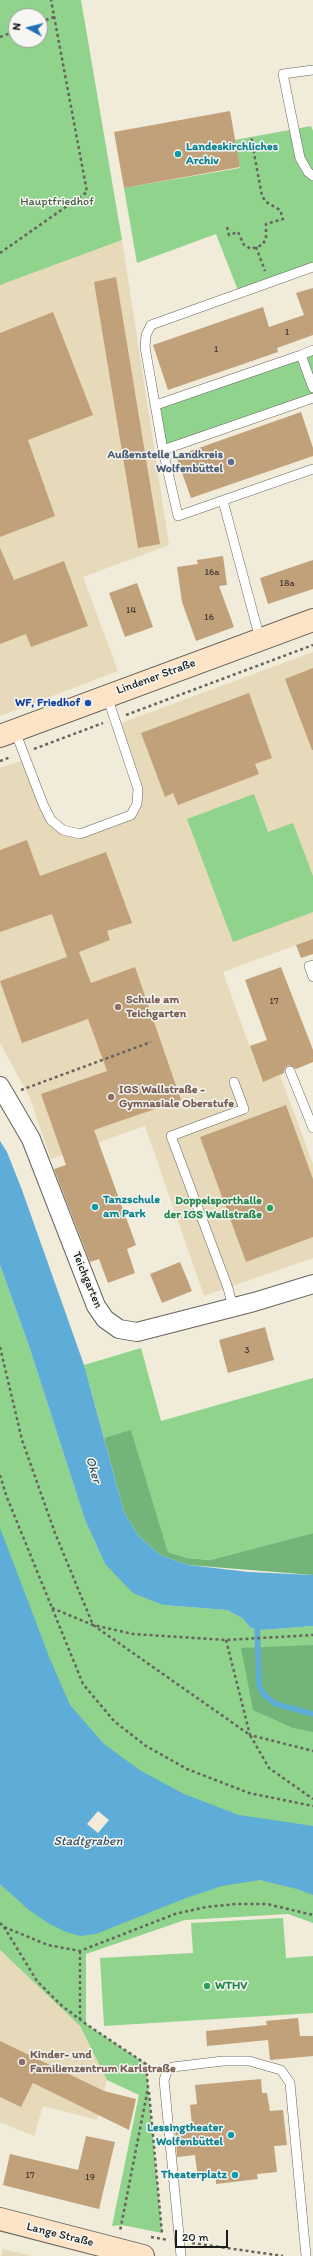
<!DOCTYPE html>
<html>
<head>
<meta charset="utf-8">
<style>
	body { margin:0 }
	#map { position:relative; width:313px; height:2256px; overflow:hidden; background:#f1ebd9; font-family:Itim,sans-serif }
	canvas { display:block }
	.north { position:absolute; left:8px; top:8px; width:40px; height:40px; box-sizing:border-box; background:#f6f6f2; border:1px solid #9f9f9c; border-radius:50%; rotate:277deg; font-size:11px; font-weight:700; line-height:16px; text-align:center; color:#1c1c1c }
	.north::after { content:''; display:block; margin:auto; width:14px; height:18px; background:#1f6fb2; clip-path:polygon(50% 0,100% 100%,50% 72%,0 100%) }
	.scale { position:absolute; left:175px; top:2230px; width:53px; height:18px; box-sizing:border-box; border:2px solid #1c1c1c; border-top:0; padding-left:5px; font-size:12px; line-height:14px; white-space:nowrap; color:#1c1c1c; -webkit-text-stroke:3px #f6f6f2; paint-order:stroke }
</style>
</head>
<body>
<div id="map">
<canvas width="313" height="2256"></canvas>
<div class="north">N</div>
<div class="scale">20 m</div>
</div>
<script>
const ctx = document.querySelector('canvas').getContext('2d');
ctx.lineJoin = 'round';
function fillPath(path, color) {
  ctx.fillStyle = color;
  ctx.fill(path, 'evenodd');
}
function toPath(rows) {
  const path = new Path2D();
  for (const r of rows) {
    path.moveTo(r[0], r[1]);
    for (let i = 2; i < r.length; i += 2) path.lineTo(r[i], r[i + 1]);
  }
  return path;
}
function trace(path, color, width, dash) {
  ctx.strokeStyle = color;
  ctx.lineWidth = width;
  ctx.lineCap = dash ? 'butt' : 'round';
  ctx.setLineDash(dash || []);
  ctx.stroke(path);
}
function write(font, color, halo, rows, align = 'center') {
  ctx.font = font + ' Itim,sans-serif';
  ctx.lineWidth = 3;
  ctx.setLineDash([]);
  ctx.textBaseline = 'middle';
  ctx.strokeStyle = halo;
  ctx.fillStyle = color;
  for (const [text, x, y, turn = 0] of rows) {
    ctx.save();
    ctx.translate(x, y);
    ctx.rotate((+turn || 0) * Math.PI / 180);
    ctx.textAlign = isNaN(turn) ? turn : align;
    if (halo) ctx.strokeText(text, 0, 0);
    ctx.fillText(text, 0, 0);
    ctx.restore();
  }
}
fillPath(toPath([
	[122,240,169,545,83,577,118,671,0,716,0,285],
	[313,652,313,939,223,972,262,1081,280,1075,313,1164,313,1258,204,1296,145,1126,51,1159,30,1098,0,1043,0,768,26,759,51,820,80,834,131,815,138,789,116,725],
	[0,1950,80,2026,107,2080,97,2120,43,2106,34,2136,0,2122],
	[3,2249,32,2256,1,2256]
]), '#e6daba');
fillPath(toPath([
	[0,0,81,0,122,240,0,285],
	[16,16,40,16,40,40,16,40],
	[311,126,313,131,313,267,239,293,216,234,137,263,124,188,240,168,235,140],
	[313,350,313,398,163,450,156,405],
	[254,794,268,832,293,823,313,876,313,912,233,942,187,819],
	[0,1265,29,1346,85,1520,105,1564,163,1605,227,1610,242,1618,251,1628,262,1630,313,1626,313,1923,288,1914,185,1920,86,1954,86,2024,146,2064,162,2233,122,2225,112,2226,139,2095,107,2080,80,2026,0,1950],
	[141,1348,161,1421,313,1378,313,1533,210,1560,187,1558,168,1552,131,1431,104,1438,84,1365],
	[283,1918,286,1958,313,1956,313,2013,104,2026,100,1958,193,1953,191,1923]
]), '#8fd38c');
fillPath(toPath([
	[131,1430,168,1552,187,1558,210,1560,313,1533,313,1575,188,1565,160,1555,138,1535,124,1512,104,1438],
	[313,1645,313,1732,293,1728,253,1710,241,1648]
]), '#73b578');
fillPath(toPath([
	[0,1141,7,1152,22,1190,84,1365,124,1512,138,1535,160,1555,188,1565,249,1572,313,1575,313,1626,262,1630,251,1628,242,1618,227,1610,163,1605,133,1593,105,1564,85,1520,29,1346,0,1265],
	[0,1528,50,1659,70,1705,104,1744,141,1771,184,1794,239,1815,313,1826,313,1895,297,1889,260,1880,222,1886,186,1898,96,1934,80,1936,66,1932,48,1923,29,1910,0,1884]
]), '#5eacd8');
fillPath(toPath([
	[98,1811,109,1820,98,1833,87,1824]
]), '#f1ebd9');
trace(toPath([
	[257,1622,259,1685,264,1695,276,1704,313,1714]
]), '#5eacd8', 5.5);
fillPath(toPath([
	[230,111,240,167,124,188,114,132],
	[116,277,160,544,138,548,94,282],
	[313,288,313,335,277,348,278,352,168,390,153,345,263,307,269,327,304,315,296,293],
	[53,312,93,415,28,440,55,516,0,537,0,333],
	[301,412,313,448,313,456,191,498,176,456],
	[0,548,14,580,64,561,88,626,31,647,26,634,0,644],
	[223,556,227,585,219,586,234,627,196,641,182,602,177,567,198,564,197,560],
	[313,560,313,589,268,604,260,578],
	[137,583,153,627,125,637,109,593],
	[313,668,313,750,312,750,285,679],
	[249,693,272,758,255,764,259,774,178,805,173,793,165,797,141,733],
	[27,840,40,876,106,852,132,923,107,931,110,940,79,952,91,983,135,967,181,1100,94,1130,136,1245,127,1249,135,1273,108,1283,99,1259,90,1262,54,1169,66,1165,41,1094,107,1071,88,1019,22,1043,0,981,67,957,52,914,0,932,0,850],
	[313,939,313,954,301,958,296,945],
	[281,967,313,1050,313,1062,296,1069,288,1065,285,1068,284,1073,263,1082,250,1046,267,1040,245,980],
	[286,1105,313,1179,313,1237,246,1262,200,1137],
	[180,1262,192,1291,162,1303,150,1274],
	[265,1327,274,1360,228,1373,219,1340],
	[298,2018,300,2036,313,2036,313,2056,270,2060,268,2040,207,2046,206,2031,267,2025,266,2021],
	[0,2041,104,2091,136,2099,129,2130,33,2083,21,2107,0,2097],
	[261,2079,262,2093,267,2093,270,2111,283,2110,287,2145,274,2146,277,2172,257,2174,258,2179,216,2184,216,2177,198,2179,195,2155,177,2157,175,2126,192,2125,190,2105,197,2104,195,2085],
	[86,2136,115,2142,99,2209,3,2185,10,2154,78,2170]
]), '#c1a17a');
const lane = toPath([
	[313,70,283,74,300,158,308,172,313,176],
	[313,267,151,325,146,335,145,347,163,450,178,516,313,469],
	[313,350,301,355,313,388],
	[156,405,301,355],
	[163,450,313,398],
	[223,501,260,639],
	[15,731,43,804,51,820,63,830,80,834,131,815,137,804,138,789,107,696],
	[313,965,309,966,313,977],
	[290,1071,313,1128],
	[233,1308,228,1288,171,1136,244,1109,234,1082],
	[181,2256,164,2080,167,2072,173,2067,223,2061,249,2061,281,2070,290,2083,306,2256]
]);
const street = toPath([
	[0,1086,31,1139,96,1306,105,1319,119,1329,137,1332,254,1302,313,1284]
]);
const secondary = toPath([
	[0,736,313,620],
	[0,2219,143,2256]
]);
trace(lane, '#67645e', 10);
trace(street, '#67645e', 20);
trace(secondary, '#67645e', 24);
trace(toPath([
	[40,22,54,17],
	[0,37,16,31],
	[227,227,229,235,238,232,244,245,251,249,262,245,266,239,266,224,283,219,280,210,266,202,262,196,251,137],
	[256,247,265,271],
	[0,253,87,192,51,0],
	[126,715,313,645],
	[34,749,103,723],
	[0,761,11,757],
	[21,1090,151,1042],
	[0,1347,22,1440,55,1533,93,1625,250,1735,269,1768,313,1799],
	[0,1475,6,1495,83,1684,114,1721,146,1746,187,1769,249,1793,313,1806],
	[52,1608,93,1625,133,1634,226,1640,313,1635],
	[226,1640,250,1735,313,1751],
	[0,1923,4,1927,48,1945,80,1951,175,1914,206,1907,236,1904,267,1904,313,1915],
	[4,1927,37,1981,61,2005,86,2024,146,2064,148,2088,120,2231],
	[80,1951,80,2019],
	[149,2092,162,2233],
	[151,2237,168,2240],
	[192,2243,283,2256]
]), '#67645e', 2.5, [3, 3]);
trace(lane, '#fff', 9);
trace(street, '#fff', 18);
trace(secondary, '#fee4c6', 22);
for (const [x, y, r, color] of [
	[178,154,4,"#0f9aa8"],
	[231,462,4,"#5c6f8a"],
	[88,703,4,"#1a4fb4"],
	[118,1007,4,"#8d6e63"],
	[111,1097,4,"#8d6e63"],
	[95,1207,4,"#0f9aa8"],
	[270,1208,4,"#2e9e5b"],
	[207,1986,4,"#2e9e5b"],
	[22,2062,4,"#8d6e63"],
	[231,2135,4,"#0f9aa8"],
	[235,2175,4,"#0f9aa8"]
]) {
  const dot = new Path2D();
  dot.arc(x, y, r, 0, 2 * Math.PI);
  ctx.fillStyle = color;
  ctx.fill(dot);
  trace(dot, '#f6f6f2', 1.5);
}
write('10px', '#453d34', null, [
	["1",287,332],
	["1",216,349],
	["16a",212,572],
	["18a",287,583],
	["14",131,610],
	["16",209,617],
	["17",274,1001],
	["3",247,1350],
	["17",30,2175],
	["19",90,2177]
]);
write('bold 12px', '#0d838f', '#f6f6f2', [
	["Landeskirchliches",186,147],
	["Archiv",186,161],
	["Tanzschule",103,1200],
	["am Park",103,1214],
	["Lessingtheater",223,2128,"right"],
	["Wolfenbüttel",223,2142,"right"],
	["Theaterplatz",227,2175,"right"]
], 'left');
write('12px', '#445c43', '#f6f6f2', [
	["Hauptfriedhof",57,202]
]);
write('bold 12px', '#4e5e75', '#f6f6f2', [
	["Außenstelle Landkreis",223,455],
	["Wolfenbüttel",223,469]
], 'right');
write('12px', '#1c1c1c', '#f6f6f2', [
	["Lindener Straße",156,677,-20],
	["Teichgarten",87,1280,67],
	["Lange Straße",60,2235,14]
]);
write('bold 12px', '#164399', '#f6f6f2', [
	["WF, Friedhof",80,703]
], 'right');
write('bold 12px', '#785e54', '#f6f6f2', [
	["Schule am",126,1000],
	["Teichgarten",126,1014],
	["IGS Wallstraße -",119,1090],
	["Gymnasiale Oberstufe",119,1104],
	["Kinder- und",30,2055],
	["Familienzentrum Karlstraße",30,2069]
], 'left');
write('bold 12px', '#27864d', '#f6f6f2', [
	["Doppelsporthalle",262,1201],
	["der IGS Wallstraße",262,1215],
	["WTHV",215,1986,"left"]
], 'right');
write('italic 13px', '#365667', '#f6f6f2', [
	["Oker",93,1470,73],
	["Stadtgraben",88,1842]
]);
</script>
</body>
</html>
